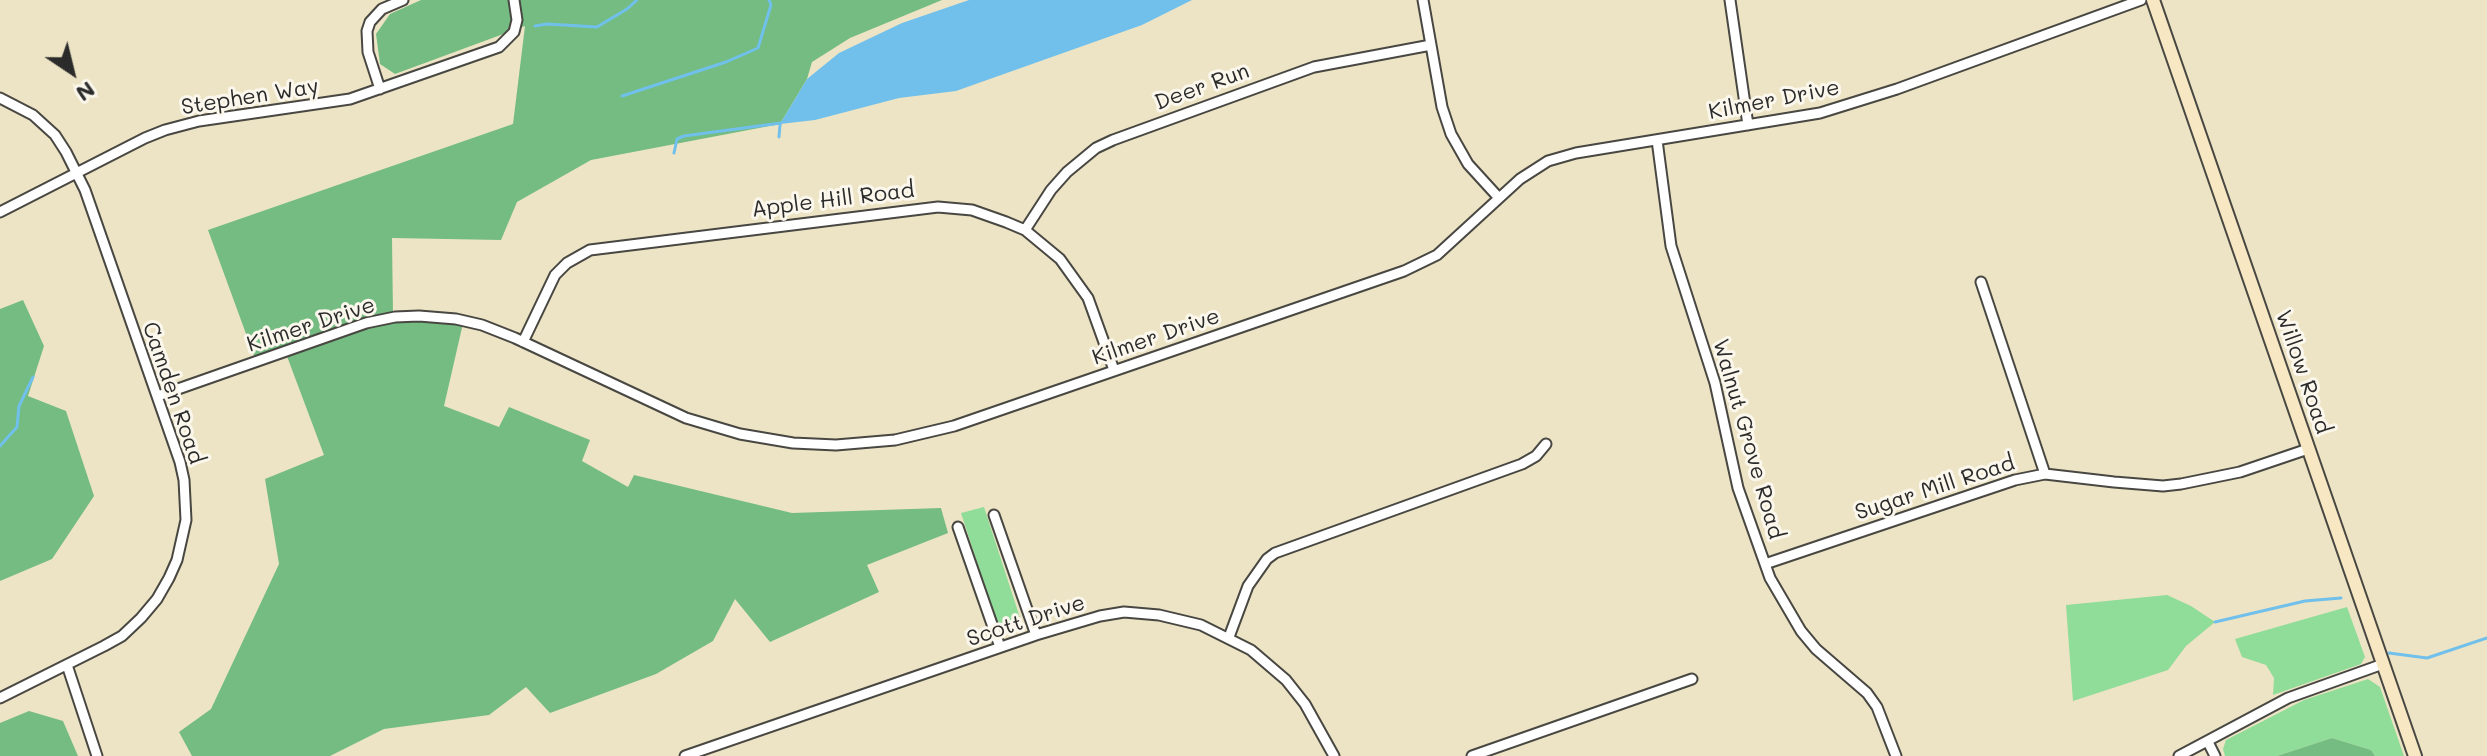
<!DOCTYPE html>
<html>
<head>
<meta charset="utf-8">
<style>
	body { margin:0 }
	#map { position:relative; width:2487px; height:756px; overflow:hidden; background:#ede4c5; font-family:Mali,sans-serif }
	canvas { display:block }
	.north { position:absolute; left:32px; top:32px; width:80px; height:80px; -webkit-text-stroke:6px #fbf7ec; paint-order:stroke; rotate:145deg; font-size:22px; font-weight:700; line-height:32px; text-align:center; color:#2b2b2b }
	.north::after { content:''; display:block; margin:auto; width:28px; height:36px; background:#2b2b2b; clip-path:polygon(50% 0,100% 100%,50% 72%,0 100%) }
</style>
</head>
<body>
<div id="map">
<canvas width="2487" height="756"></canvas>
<div class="north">N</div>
</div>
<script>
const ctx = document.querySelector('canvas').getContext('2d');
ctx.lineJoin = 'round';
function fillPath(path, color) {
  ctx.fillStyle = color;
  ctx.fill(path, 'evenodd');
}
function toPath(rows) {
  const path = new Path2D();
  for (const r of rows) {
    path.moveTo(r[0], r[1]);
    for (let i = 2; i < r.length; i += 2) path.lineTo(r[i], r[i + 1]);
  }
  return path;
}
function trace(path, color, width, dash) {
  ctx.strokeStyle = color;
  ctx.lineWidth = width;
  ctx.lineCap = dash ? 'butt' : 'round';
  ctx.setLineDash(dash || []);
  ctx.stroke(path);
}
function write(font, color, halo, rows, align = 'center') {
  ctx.font = font + ' Mali,sans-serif';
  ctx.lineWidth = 6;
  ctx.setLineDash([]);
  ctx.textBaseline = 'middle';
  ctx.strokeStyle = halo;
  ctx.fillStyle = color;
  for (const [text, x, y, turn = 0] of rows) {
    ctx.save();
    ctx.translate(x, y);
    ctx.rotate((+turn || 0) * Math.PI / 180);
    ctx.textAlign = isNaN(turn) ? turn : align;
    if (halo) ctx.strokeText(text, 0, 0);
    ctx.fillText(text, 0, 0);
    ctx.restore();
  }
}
fillPath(toPath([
	[984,507,1023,627,1000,634,961,513],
	[2167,595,2191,606,2215,622,2186,646,2168,670,2073,701,2066,605],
	[2347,607,2365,657,2361,664,2273,695,2274,678,2266,665,2242,657,2235,639],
	[2368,679,2380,687,2404,756,2375,756,2371,750,2332,738,2277,756,2225,756,2223,749,2226,740,2304,700]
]), '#90dc99');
fillPath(toPath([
	[421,0,942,0,850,38,812,62,807,79,780,124,591,160,517,202,501,240,392,238,393,316,464,319,444,406,499,427,509,407,590,440,582,461,628,487,634,475,792,513,941,508,948,533,867,565,879,592,770,642,735,599,713,641,656,674,550,713,526,687,489,715,384,729,330,756,192,756,179,732,211,709,279,564,265,479,324,455,285,351,256,361,208,230,513,124,525,26,395,74,380,64,376,34,390,14],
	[23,300,44,346,28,396,66,411,94,496,52,559,0,581,0,309],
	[29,711,63,721,78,756,0,756,0,723],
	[2332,738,2371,750,2375,756,2277,756]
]), '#74bc81');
fillPath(toPath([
	[969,0,1192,0,1142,25,956,91,899,98,815,120,780,124,807,79,839,53,902,23]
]), '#70c0eb');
trace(toPath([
	[535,26,547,24,597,27,627,9,637,0],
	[622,96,726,62,758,48,771,5,769,0],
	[779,137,780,125],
	[674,153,677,139,684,136,781,123],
	[0,446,17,427,19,406,33,377],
	[2215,622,2305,601,2341,598],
	[2389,653,2427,658,2487,638]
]), '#70c0eb', 3);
const street = toPath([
	[1423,0,1442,107,1451,134,1468,164,1499,198],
	[1730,0,1748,125],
	[380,89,368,52,367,31,370,22,382,9,403,0],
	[0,98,33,115,55,135,66,152,85,190,180,462,184,480,186,520,177,560,169,578,157,599,141,618,122,636,104,646,0,698],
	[1657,140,1671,246,1715,383,1738,488,1770,578,1801,631,1816,649,1867,693,1877,707,1896,756],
	[0,212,145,138,165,130,199,121,350,99,499,47,514,32,517,20,514,0],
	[1025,230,1051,190,1067,172,1096,148,1113,140,1314,67,1431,45],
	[1981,282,2045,474],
	[523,342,555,275,567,263,590,250,938,207,972,210,1006,222,1025,230,1060,259,1088,298,1114,370],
	[158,396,366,323,395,317,419,316,456,319,482,325,515,338,686,418,740,434,793,443,836,445,895,440,954,426,1404,271,1437,255,1520,179,1548,161,1576,153,1820,113,1897,89,2141,0],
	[994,515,1036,635],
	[958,527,1000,647],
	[1765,564,2015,480,2045,474,2114,482,2163,486,2181,484,2240,472,2308,449],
	[1229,637,1248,586,1267,559,1275,553,1522,464,1536,456,1546,444],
	[67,665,97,756],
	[2208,742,2215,756],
	[685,756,1036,635,1100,616,1124,612,1159,615,1201,625,1251,650,1286,680,1305,704,1334,756],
	[1472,756,1692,679],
	[2179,756,2288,698,2383,664]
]);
const secondary = toPath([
	[2153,0,2415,756]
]);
trace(street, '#484742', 13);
trace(secondary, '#484742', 16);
trace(street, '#fff', 9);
trace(secondary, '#f7e8c3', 12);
write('22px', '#2b2b2b', '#fbf7ec', [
	["Deer Run",1202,87,-20],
	["Stephen Way",250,97,-9],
	["Kilmer Drive",1774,100,-11],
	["Apple Hill Road",833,200,-7],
	["Kilmer Drive",311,325,-18],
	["Kilmer Drive",1156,337,-19],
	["Willow Road",2303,372,71],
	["Camden Road",173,393,71],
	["Walnut Grove Road",1748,439,74],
	["Sugar Mill Road",1935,488,-18],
	["Scott Drive",1026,621,-18]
]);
</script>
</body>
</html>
